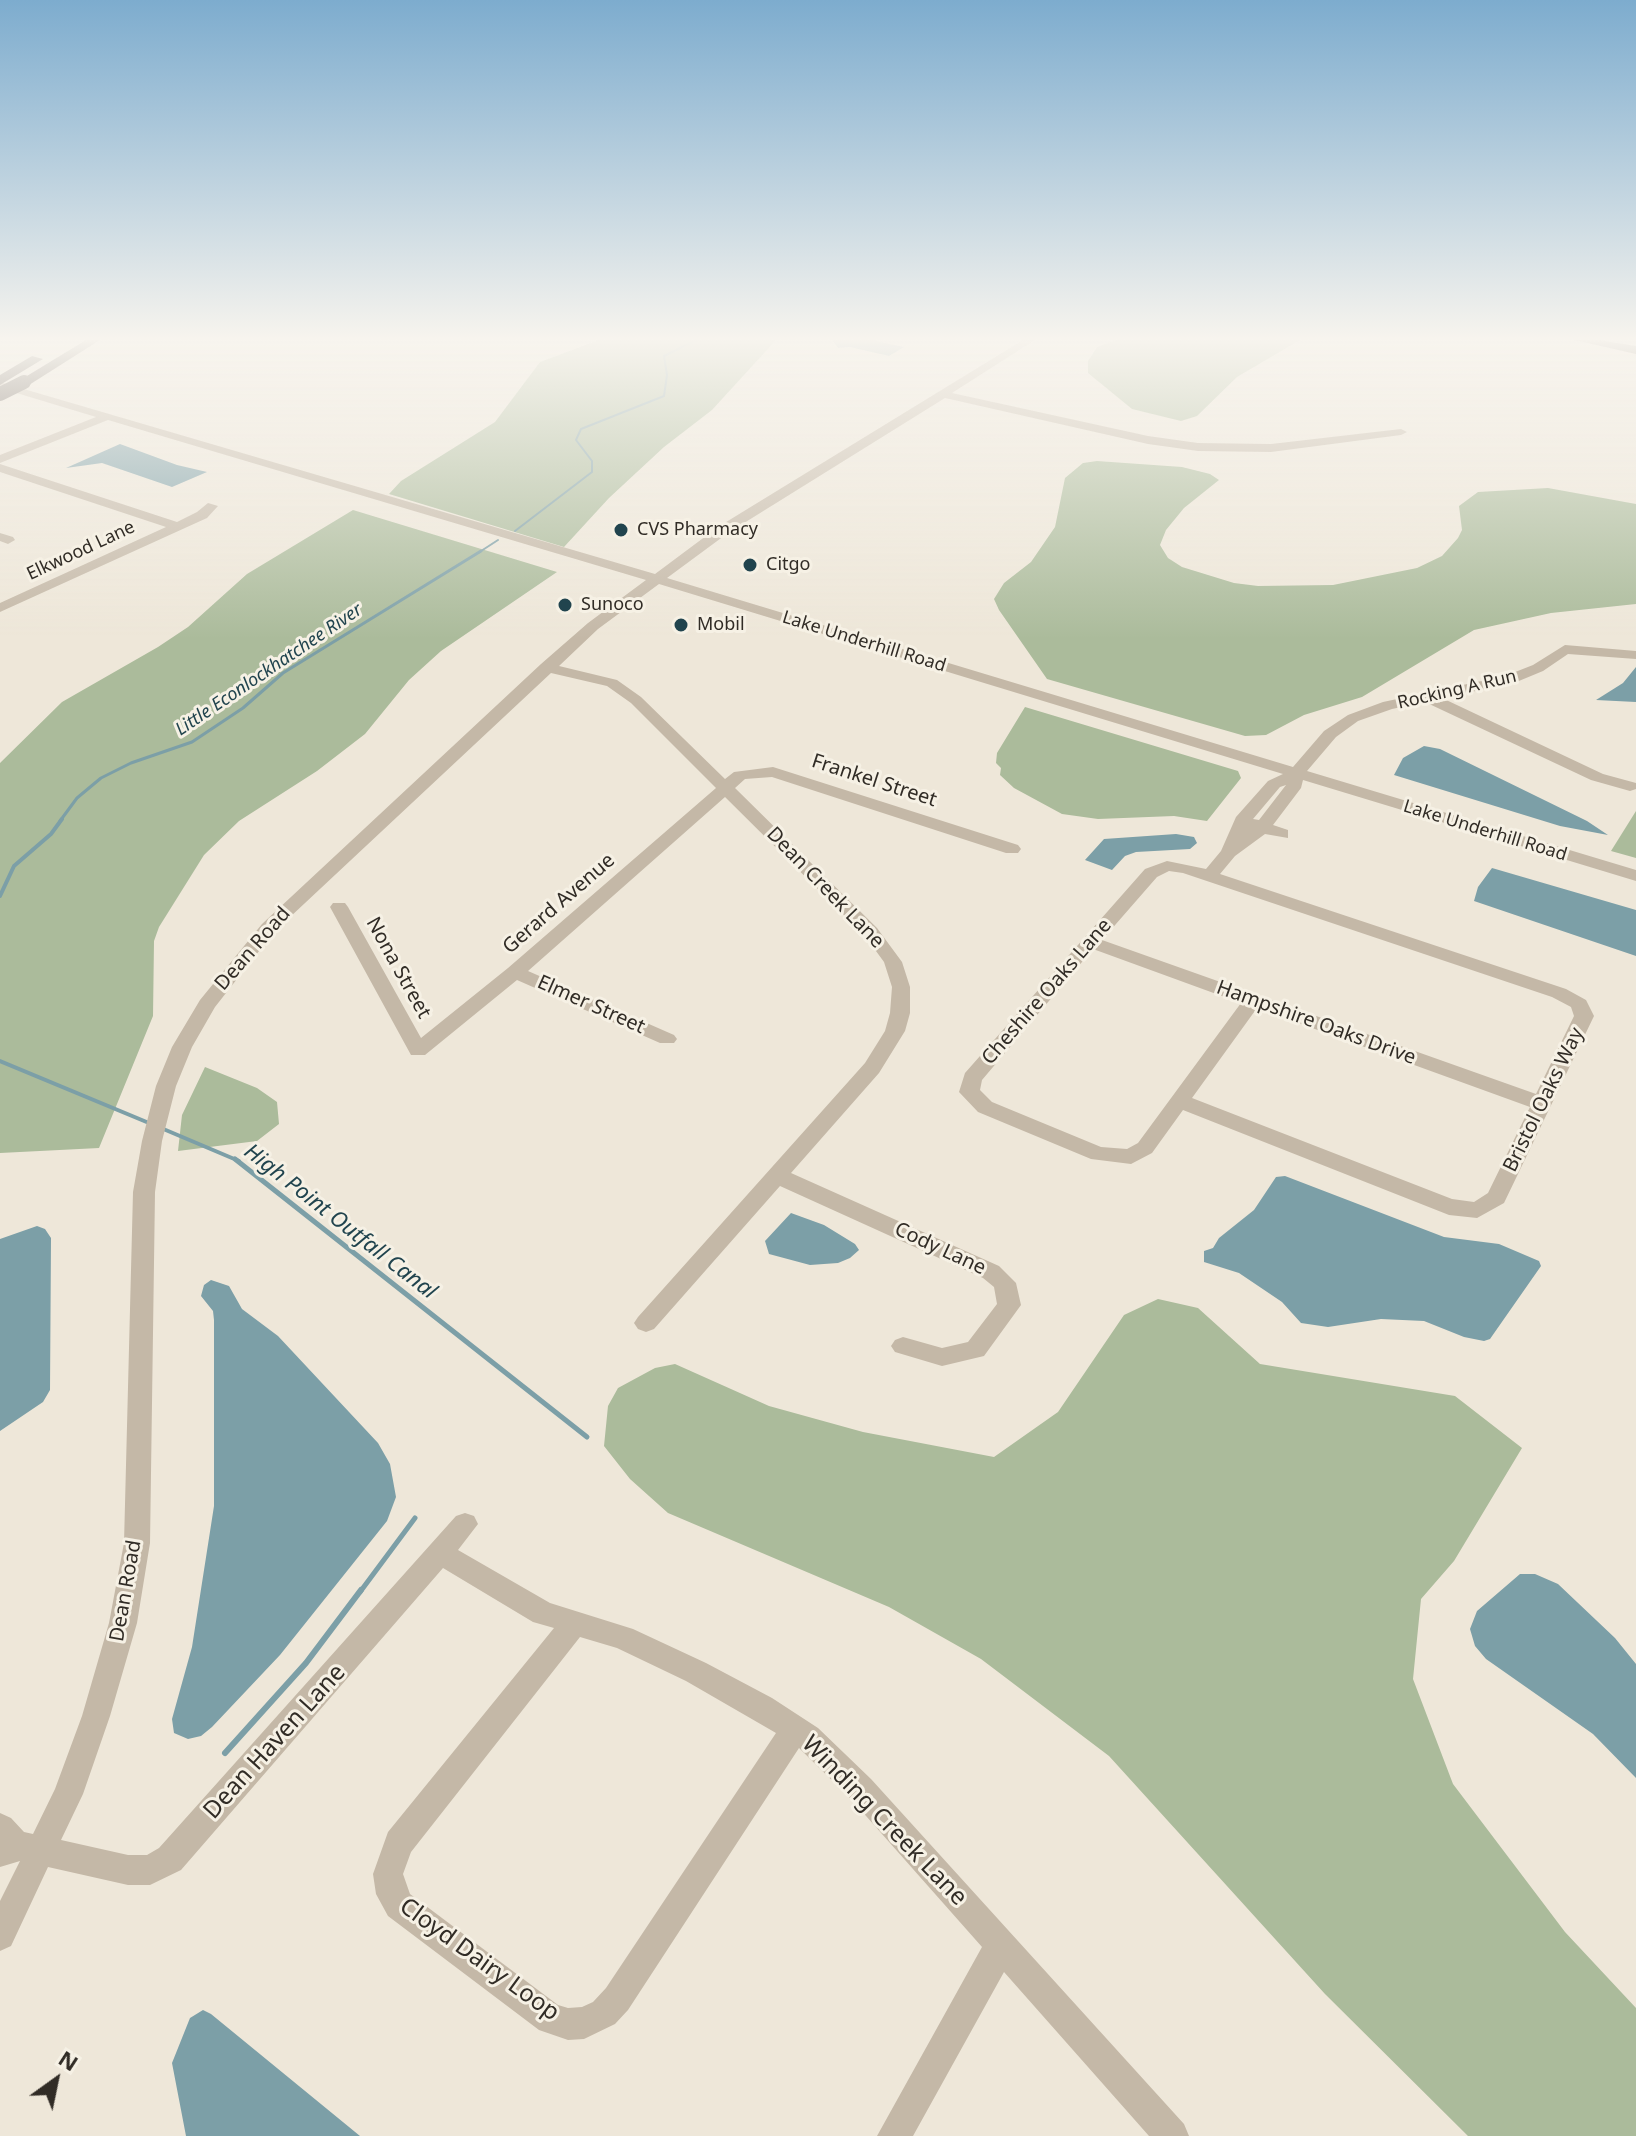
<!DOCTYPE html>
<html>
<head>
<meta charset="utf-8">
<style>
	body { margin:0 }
	#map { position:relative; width:1636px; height:2136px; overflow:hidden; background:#eee7d9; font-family:"Noto Sans",sans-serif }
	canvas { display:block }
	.north { position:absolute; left:16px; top:2040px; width:80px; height:80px; -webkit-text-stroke:6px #f6f1e5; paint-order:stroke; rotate:33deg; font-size:22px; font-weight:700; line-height:32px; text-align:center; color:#312c26 }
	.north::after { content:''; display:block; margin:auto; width:28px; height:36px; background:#312c26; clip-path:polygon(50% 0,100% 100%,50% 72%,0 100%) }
</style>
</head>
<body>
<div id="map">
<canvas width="1636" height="2136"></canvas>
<div class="north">N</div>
</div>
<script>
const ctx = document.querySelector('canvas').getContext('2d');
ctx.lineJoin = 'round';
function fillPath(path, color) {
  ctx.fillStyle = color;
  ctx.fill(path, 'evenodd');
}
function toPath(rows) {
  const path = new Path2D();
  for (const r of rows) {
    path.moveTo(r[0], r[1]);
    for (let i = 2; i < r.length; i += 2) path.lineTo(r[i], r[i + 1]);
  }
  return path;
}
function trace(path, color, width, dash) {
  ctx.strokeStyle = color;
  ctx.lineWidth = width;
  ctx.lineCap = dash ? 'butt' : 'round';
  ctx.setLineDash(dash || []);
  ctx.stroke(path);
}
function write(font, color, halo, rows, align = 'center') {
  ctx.font = font + ' "Noto Sans",sans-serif';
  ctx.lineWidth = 6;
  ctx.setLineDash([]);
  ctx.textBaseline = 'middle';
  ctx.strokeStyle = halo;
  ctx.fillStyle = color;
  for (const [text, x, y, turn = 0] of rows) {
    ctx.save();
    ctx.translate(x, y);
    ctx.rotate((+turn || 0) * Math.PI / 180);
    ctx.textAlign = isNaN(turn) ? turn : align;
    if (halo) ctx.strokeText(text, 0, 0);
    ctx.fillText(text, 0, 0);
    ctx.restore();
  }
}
fillPath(toPath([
	[599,340,776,340,712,410,664,447,609,498,564,547,389,494,401,481,495,422,540,362],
	[1116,340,1300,340,1237,377,1197,416,1181,421,1132,409,1088,373,1088,361,1097,347],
	[1097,461,1182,467,1210,474,1219,480,1184,508,1166,530,1160,545,1168,558,1182,567,1234,583,1258,586,1333,585,1417,568,1442,556,1458,538,1462,530,1459,506,1478,492,1548,488,1636,504,1636,604,1551,613,1474,630,1362,697,1304,715,1266,735,1245,736,1047,679,999,610,994,599,1004,583,1031,562,1055,527,1065,478,1083,463],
	[353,510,557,572,441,651,409,680,365,734,317,771,239,821,204,855,159,927,154,941,153,1016,99,1148,0,1153,0,763,62,702,158,647,188,627,247,574],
	[1025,707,1238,771,1241,778,1207,821,1174,816,1098,819,1062,814,1014,788,1000,775,1001,768,996,763,997,753],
	[1636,811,1636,858,1611,851],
	[205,1067,257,1088,277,1102,279,1124,257,1141,178,1151,182,1115],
	[1158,1299,1198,1308,1260,1364,1455,1396,1522,1448,1454,1561,1421,1599,1413,1679,1453,1784,1565,1932,1636,2008,1636,2136,1468,2136,1325,1994,1109,1756,981,1659,889,1607,668,1513,630,1479,604,1446,608,1406,618,1388,655,1368,675,1364,769,1406,863,1432,994,1457,1058,1412,1124,1315]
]), '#abbb9b');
fillPath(toPath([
	[832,340,871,340,904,347,889,356,850,347,838,348],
	[120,444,177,465,207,472,172,487,102,463,66,468],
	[1636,667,1636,702,1596,700,1623,683],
	[1424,746,1440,749,1587,821,1608,835,1560,826,1394,775,1403,758],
	[1176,834,1194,837,1197,843,1190,849,1136,852,1125,856,1112,870,1085,860,1104,839],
	[1492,868,1636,910,1636,956,1474,901,1478,887],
	[1285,1176,1444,1237,1499,1244,1539,1261,1541,1266,1490,1339,1484,1341,1464,1337,1424,1321,1381,1319,1328,1327,1301,1323,1282,1302,1239,1273,1204,1262,1204,1251,1213,1248,1219,1238,1254,1210,1276,1177],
	[791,1213,824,1225,855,1244,859,1250,850,1258,838,1263,810,1265,769,1254,765,1241],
	[37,1226,45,1229,51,1238,50,1390,43,1402,0,1431,0,1239],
	[211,1280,229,1286,242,1309,278,1336,378,1443,390,1464,396,1497,387,1521,280,1655,212,1727,201,1736,188,1739,174,1733,172,1719,192,1647,214,1506,214,1320,213,1311,201,1296,204,1285],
	[1520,1574,1535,1574,1558,1584,1615,1638,1636,1664,1636,1778,1593,1734,1486,1659,1475,1646,1470,1629,1477,1611],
	[203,2010,211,2014,360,2136,186,2136,172,2063,190,2018]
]), '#7c9fa7');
trace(toPath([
	[515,531,592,472,592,461,576,440,581,429,664,396,667,375,664,356,696,340],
	[478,553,498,540]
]), '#7c9fa7', 2);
trace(toPath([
	[60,821,77,798,101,778,131,763,192,742,243,708,283,673,481,551]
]), '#7c9fa7', 3);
trace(toPath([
	[0,896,14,866,51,834,62,819],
	[0,1061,149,1123],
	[161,1128,239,1161]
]), '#7c9fa7', 4);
trace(toPath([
	[235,1159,587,1437],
	[360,1592,415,1518]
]), '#7c9fa7', 5);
trace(toPath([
	[225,1753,306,1663,361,1590]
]), '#7c9fa7', 6);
fillPath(toPath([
	[1023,340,1035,340,952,393,1148,436,1198,443,1271,444,1401,429,1407,432,1401,435,1271,452,1198,451,1148,444,945,398,728,533,667,578,1293,767,1324,731,1348,715,1383,702,1505,676,1533,665,1565,645,1636,651,1636,659,1568,654,1543,671,1514,683,1442,698,1603,774,1636,783,1636,789,1630,791,1591,780,1425,702,1392,709,1358,721,1336,737,1307,771,1636,870,1636,881,1303,780,1301,788,1273,825,1288,830,1288,838,1265,834,1235,856,1220,874,1566,989,1586,1000,1594,1016,1504,1203,1477,1218,1449,1215,1183,1110,1152,1153,1131,1164,1091,1159,978,1112,959,1092,965,1073,1145,869,1167,861,1206,869,1221,851,1236,817,1268,781,1283,774,659,584,598,629,559,666,617,680,641,697,725,779,734,772,773,767,1018,845,1021,849,1018,853,1006,853,772,777,745,779,735,788,877,928,902,962,910,987,910,1013,905,1031,879,1073,791,1173,999,1266,1016,1283,1021,1305,984,1356,942,1366,895,1352,891,1346,895,1340,903,1337,942,1348,968,1342,997,1304,994,1287,983,1278,780,1186,654,1329,646,1332,638,1329,634,1323,638,1317,865,1063,885,1031,890,1013,892,987,884,962,865,936,725,797,528,971,674,1035,677,1039,674,1043,660,1043,517,980,425,1055,411,1055,330,907,333,903,345,903,348,907,421,1038,508,968,716,788,631,703,607,686,551,673,274,932,215,1007,192,1047,176,1086,162,1141,155,1192,150,1543,137,1623,110,1716,83,1794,61,1840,128,1855,147,1855,159,1848,456,1516,465,1513,474,1516,478,1524,458,1550,550,1603,633,1629,706,1663,772,1698,818,1728,871,1779,1184,2124,1189,2136,1149,2136,1004,1972,913,2136,877,2136,982,1947,851,1799,799,1748,628,2010,615,2024,584,2039,568,2040,539,2030,388,1916,376,1894,373,1874,388,1832,554,1628,533,1622,443,1568,181,1870,150,1885,128,1885,48,1867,11,1946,0,1951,0,1901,20,1861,0,1867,0,1813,11,1818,24,1832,33,1834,55,1789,82,1716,109,1623,124,1543,133,1192,142,1141,156,1086,172,1047,200,1000,262,924,541,664,588,623,646,580,108,420,0,463,0,455,96,417,0,388,0,382,655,574,718,527,1023,340],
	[1286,785,1259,820,1253,819,1280,787,1286,785],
	[1169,871,1183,873,1552,997,1571,1007,1574,1016,1536,1094,1102,940,1157,877,1169,871],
	[1093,949,1241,1003,1138,1143,1127,1149,1101,1147,992,1102,980,1090,982,1080,1093,949],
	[1257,1008,1530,1107,1488,1193,1474,1202,1452,1199,1192,1098,1257,1008],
	[580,1637,617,1648,686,1681,776,1733,606,1988,593,2002,582,2007,568,2008,558,2005,410,1894,403,1874,411,1852,580,1637],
	[0,464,177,522,197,512,208,503,218,506,207,518,0,612,0,603,166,527,0,472,0,464],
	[0,533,13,537,15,540,8,544,0,541,0,533]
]), '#c4b8a7');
fillPath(toPath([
	[86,340,100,340,29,385,17,382,86,340],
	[1574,340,1599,340,1636,346,1636,354,1574,340],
	[32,356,43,359,0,385,0,375,32,356]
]), '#51473f');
trace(toPath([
	[0,394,24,382]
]), '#51473f', 14);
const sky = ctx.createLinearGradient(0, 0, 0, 639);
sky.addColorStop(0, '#7dacce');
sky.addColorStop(0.53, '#f7f4ee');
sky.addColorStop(1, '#f7f4ee00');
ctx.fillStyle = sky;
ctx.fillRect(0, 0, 1636, 639);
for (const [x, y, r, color] of [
	[621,530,8,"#21444e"],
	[750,565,8,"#21444e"],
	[565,605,8,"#21444e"],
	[681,625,8,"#21444e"]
]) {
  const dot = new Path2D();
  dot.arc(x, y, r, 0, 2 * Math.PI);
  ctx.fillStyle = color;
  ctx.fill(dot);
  trace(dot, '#f6f1e5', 3);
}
write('18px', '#312c26', '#f6f1e5', [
	["CVS Pharmacy",637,530],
	["Citgo",766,565],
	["Sunoco",581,605],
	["Mobil",697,625]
], 'left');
write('18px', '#312c26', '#f6f1e5', [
	["Elkwood Lane",81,551,-25],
	["Lake Underhill Road",864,642,17],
	["Rocking A Run",1457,690,-13],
	["Lake Underhill Road",1485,831,17]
]);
write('italic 18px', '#21444e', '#f6f1e5', [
	["Little Econlockhatchee River",269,670,-34]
]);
write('20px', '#312c26', '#f6f1e5', [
	["Frankel Street",874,781,18],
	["Dean Creek Lane",825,888,46],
	["Gerard Avenue",559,904,-41],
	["Dean Road",253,949,-49],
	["Nona Street",398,968,61],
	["Cheshire Oaks Lane",1047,992,-49],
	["Elmer Street",591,1005,24],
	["Hampshire Oaks Drive",1316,1023,20],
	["Bristol Oaks Way",1544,1100,-64],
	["Cody Lane",940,1249,25],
	["Dean Road",126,1591,-80]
]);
write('italic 22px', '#21444e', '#f6f1e5', [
	["High Point Outfall Canal",340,1222,38]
]);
write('24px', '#312c26', '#f6f1e5', [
	["Dean Haven Lane",275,1742,-48],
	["Winding Creek Lane",884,1821,46],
	["Cloyd Dairy Loop",479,1960,36]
]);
</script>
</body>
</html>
